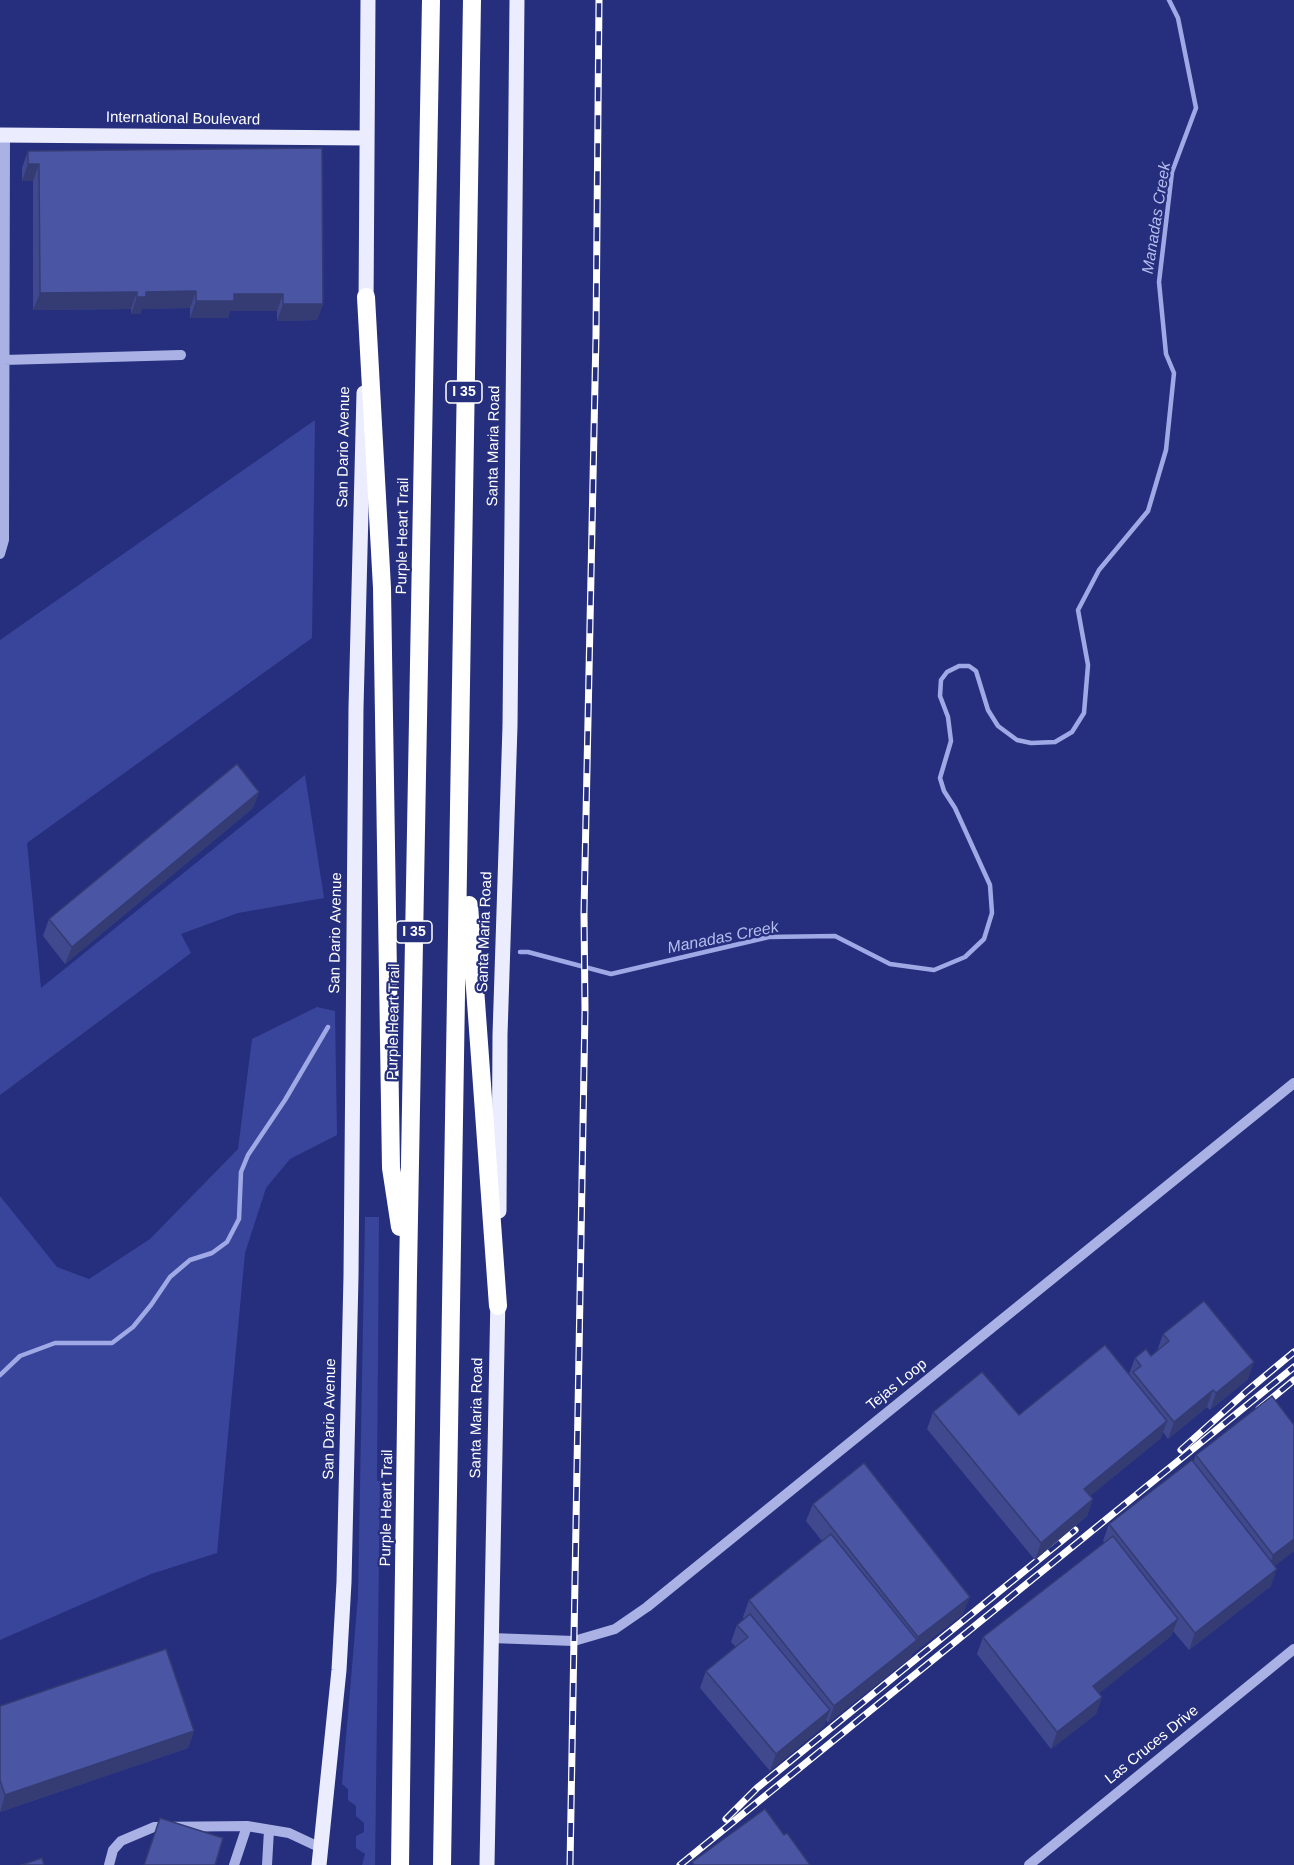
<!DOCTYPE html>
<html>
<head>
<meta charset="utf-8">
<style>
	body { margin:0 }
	canvas { display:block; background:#252f7d }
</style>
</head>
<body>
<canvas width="1294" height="1865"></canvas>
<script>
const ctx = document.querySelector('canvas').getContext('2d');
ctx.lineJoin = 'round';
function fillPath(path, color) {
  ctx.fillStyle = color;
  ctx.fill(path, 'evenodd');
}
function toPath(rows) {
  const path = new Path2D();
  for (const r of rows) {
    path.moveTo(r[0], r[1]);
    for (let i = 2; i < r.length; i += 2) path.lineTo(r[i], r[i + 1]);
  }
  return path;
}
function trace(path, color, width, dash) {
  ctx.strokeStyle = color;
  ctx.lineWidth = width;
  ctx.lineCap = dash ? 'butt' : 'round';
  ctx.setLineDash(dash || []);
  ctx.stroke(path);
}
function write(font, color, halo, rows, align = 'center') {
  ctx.font = font + ' Arial,sans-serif';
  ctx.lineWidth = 4.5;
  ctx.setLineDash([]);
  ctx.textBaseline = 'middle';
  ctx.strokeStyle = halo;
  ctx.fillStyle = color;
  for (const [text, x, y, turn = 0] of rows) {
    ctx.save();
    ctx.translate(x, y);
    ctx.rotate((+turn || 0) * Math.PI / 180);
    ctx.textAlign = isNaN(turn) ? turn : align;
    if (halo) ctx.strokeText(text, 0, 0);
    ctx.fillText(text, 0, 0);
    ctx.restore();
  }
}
fillPath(toPath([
	[315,420,312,638,27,843,41,988,305,775,324,898,238,913,181,934,191,953,0,1095,0,640],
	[317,1007,335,1011,337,1135,290,1159,266,1188,245,1253,217,1553,151,1574,0,1640,0,1196,57,1267,89,1279,150,1239,238,1149,252,1039],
	[365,1217,379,1217,377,1481,380,1481,375,1865,362,1865,365,1854,356,1848,356,1836,364,1832,364,1823,356,1816,356,1806,348,1800,348,1789,342,1784,358,1597]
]), '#39459b');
trace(toPath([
	[520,952,528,952,611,974,769,937,835,936,890,964,934,970,965,957,984,939,992,913,990,885,955,808,944,791,940,778,951,741,948,717,940,696,941,680,947,672,959,666,969,666,976,671,988,710,998,726,1017,740,1031,743,1055,742,1072,732,1084,713,1088,665,1078,610,1099,570,1148,511,1166,450,1174,373,1166,354,1159,282,1172,172,1196,108,1178,18,1169,0],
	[0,1375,20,1356,55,1343,112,1343,133,1327,151,1305,170,1277,190,1260,212,1253,227,1242,239,1219,241,1172,248,1155,285,1100,328,1027]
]), '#9fa9e6', 4.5);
trace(toPath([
	[4,360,181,355],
	[0,554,4,540,5,135],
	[491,1638,574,1641,615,1629,647,1607,1294,1083],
	[109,1865,113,1850,121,1841,154,1827,247,1826,289,1833,321,1848],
	[234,1865,247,1826],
	[267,1865,269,1830],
	[1029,1865,1294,1649]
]), '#aab2e5', 10);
trace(toPath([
	[0,135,366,138],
	[366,309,368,0],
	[499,1211,500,1035,510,726,517,0],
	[319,1865,339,1670,344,1582,351,1276,356,708,364,393],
	[487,1865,498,1295]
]), '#ebecfd', 15);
trace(toPath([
	[366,297,382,588,391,1168,400,1227],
	[469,905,498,1306],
	[400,1865,408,1273,431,0],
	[442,1865,472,0]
]), '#fff', 18);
const rail = toPath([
	[1259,1409,1294,1380],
	[1181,1450,1247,1391,1294,1352],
	[726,1819,757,1788,1075,1530],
	[570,1865,585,1010,584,912,596,335,599,0],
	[680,1865,1294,1367]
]);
trace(rail, '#fff', 7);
trace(rail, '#252f7d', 4.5, [14]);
fillPath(toPath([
	[28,151,323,304,317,320,277,321,277,311,230,311,228,318,190,318,190,308,142,309,140,314,131,314,131,309,33,310,33,181,22,181,22,168],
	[259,792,253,808,65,964,43,936,49,919],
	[1163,1334,1248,1379,1210,1410,1207,1407,1168,1439,1163,1432,1161,1438,1090,1496,1093,1499,1087,1516,1035,1560,927,1429,933,1412,1019,1415,1129,1374,1135,1358,1151,1356,1157,1351],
	[1294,1425,1294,1551,1274,1566,1271,1586,1189,1650,1173,1631,1171,1636,1099,1693,1102,1697,1096,1714,1051,1749,977,1654,983,1637,1105,1543,1103,1541,1109,1524,1193,1462,1196,1455],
	[813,1504,963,1614,912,1654,911,1657,828,1723,826,1720,824,1726,770,1771,700,1688,706,1671,736,1647,731,1642,737,1625,744,1619,743,1617,749,1600,822,1541,806,1521],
	[0,1706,194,1731,188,1748,0,1812]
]), '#40498d');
fillPath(toPath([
	[28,164,39,164,33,181,22,181],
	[196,291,190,308,142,309,140,314,131,314,137,297,146,292],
	[137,292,131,309,33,310,40,293],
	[234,294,283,294,277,311,230,311,228,318,190,318,196,301],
	[283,304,323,304,317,320,277,321],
	[259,792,253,808,65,964,72,947],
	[1254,1362,1248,1379,1210,1410,1216,1393],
	[1213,1390,1207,1407,1168,1439,1174,1422],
	[1167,1421,1161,1438,1078,1506,1084,1489],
	[1093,1499,1087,1516,1035,1560,1041,1543],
	[1294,1539,1294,1551,1267,1572,1273,1555],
	[1277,1569,1271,1586,1189,1650,1195,1633],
	[970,1597,963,1614,912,1654,911,1657,828,1723,834,1706,917,1640,918,1637],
	[1178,1619,1171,1636,1087,1703,1093,1686],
	[1102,1697,1096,1714,1051,1749,1057,1732],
	[830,1710,824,1726,770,1771,776,1754],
	[194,1731,188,1748,0,1812,5,1795]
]), '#343c73');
const building = toPath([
	[322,148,323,304,283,304,283,294,234,294,234,301,196,301,196,291,146,292,146,297,137,297,137,292,40,293,39,164,28,164,28,151,322,148],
	[237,764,259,792,72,947,49,919,237,764],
	[1204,1301,1254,1362,1216,1393,1213,1390,1174,1422,1133,1372,1141,1366,1135,1358,1146,1349,1151,1356,1169,1341,1163,1334,1204,1301],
	[1105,1345,1167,1421,1084,1489,1093,1499,1041,1543,933,1412,982,1372,1019,1415,1105,1345],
	[1272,1396,1294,1425,1294,1539,1273,1555,1196,1455,1272,1396],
	[1192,1460,1277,1569,1195,1633,1109,1524,1192,1460],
	[864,1463,970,1597,918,1637,813,1504,864,1463],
	[831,1534,917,1640,834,1706,749,1600,831,1534],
	[1113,1536,1178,1619,1093,1686,1102,1697,1057,1732,983,1637,1113,1536],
	[750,1614,830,1710,776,1754,706,1671,748,1637,737,1625,750,1614],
	[166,1649,194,1731,5,1795,0,1780,0,1706,166,1649],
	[765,1809,784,1835,787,1833,810,1865,694,1865,692,1862,765,1809],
	[160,1818,223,1838,215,1865,144,1865,160,1818],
	[42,1858,44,1865,21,1865,42,1858]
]);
fillPath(building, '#4a55a4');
trace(building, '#343c73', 1.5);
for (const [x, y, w] of [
	[464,392,36],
	[414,932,36]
]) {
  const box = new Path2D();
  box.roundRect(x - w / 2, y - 11, w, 22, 4.5);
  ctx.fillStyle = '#252f7d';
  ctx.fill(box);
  trace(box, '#fff', 1.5);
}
write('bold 14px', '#fff', null, [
	["I 35",464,392],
	["I 35",414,932]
]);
write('15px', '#fff', '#252f7d', [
	["International Boulevard",183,119,1],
	["Santa Maria Road",494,446,-89],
	["San Dario Avenue",344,447,-89],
	["Purple Heart Trail",403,536,-89],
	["Santa Maria Road",485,932,-88],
	["San Dario Avenue",336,933,-89],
	["Purple Heart Trail",394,1022,-89],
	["Tejas Loop",897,1385,-39],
	["Santa Maria Road",477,1418,-89],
	["San Dario Avenue",330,1419,-89],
	["Purple Heart Trail",387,1508,-89],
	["Las Cruces Drive",1152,1745,-39]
]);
write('italic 16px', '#b5bded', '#252f7d', [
	["Manadas Creek",1157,218,-81],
	["Manadas Creek",723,938,-11]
]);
</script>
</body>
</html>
